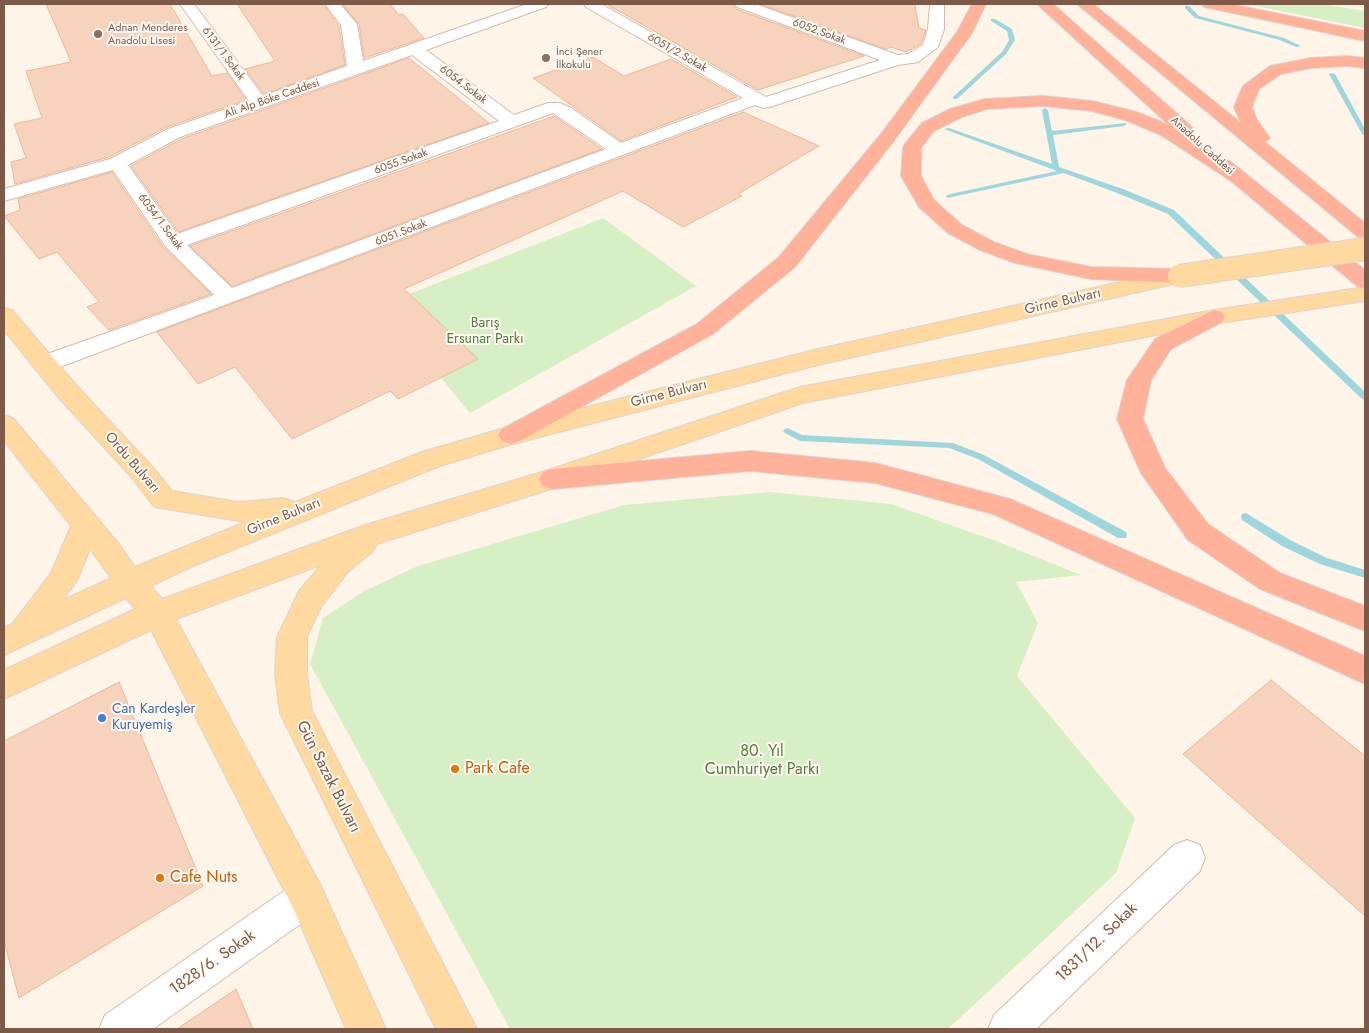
<!DOCTYPE html>
<html>
<head>
<meta charset="utf-8">
<style>
	body { margin:0 }
	#map { position:relative; width:1369px; height:1033px; overflow:hidden; background:#fef5e8; font-family:Jost,sans-serif }
	canvas { display:block }
	.frame { position:absolute; inset:0; border:5px solid #7d5948; pointer-events:none }
</style>
</head>
<body>
<div id="map">
<canvas width="1369" height="1033"></canvas>
<div class="frame"></div>
</div>
<script>
const ctx = document.querySelector('canvas').getContext('2d');
ctx.lineJoin = 'round';
function fillPath(path, color) {
  ctx.fillStyle = color;
  ctx.fill(path, 'evenodd');
}
function toPath(rows) {
  const path = new Path2D();
  for (const r of rows) {
    path.moveTo(r[0], r[1]);
    for (let i = 2; i < r.length; i += 2) path.lineTo(r[i], r[i + 1]);
  }
  return path;
}
function trace(path, color, width, dash) {
  ctx.strokeStyle = color;
  ctx.lineWidth = width;
  ctx.lineCap = dash ? 'butt' : 'round';
  ctx.setLineDash(dash || []);
  ctx.stroke(path);
}
function write(font, color, halo, rows, align = 'center') {
  ctx.font = font + ' Jost,sans-serif';
  ctx.lineWidth = 4;
  ctx.setLineDash([]);
  ctx.textBaseline = 'middle';
  ctx.strokeStyle = halo;
  ctx.fillStyle = color;
  for (const [text, x, y, turn = 0] of rows) {
    ctx.save();
    ctx.translate(x, y);
    ctx.rotate((+turn || 0) * Math.PI / 180);
    ctx.textAlign = isNaN(turn) ? turn : align;
    if (halo) ctx.strokeText(text, 0, 0);
    ctx.fillText(text, 0, 0);
    ctx.restore();
  }
}
fillPath(toPath([
	[1246,4,1323,4,1365,11,1365,28],
	[603,218,696,286,470,413,384,309,404,296],
	[770,492,891,504,996,541,1081,575,1016,582,1038,623,1017,676,1135,818,1116,873,948,1029,510,1029,310,664,323,618,364,591,418,566,624,505]
]), '#d6efc4');
fillPath(toPath([
	[1185,6,1189,6,1199,16,1284,38,1301,46,1296,47,1280,40,1195,18,1185,8,1185,6],
	[991,19,995,19,1012,29,1015,40,1006,54,957,99,953,99,953,97,1002,52,1009,40,1007,31,991,21,991,19],
	[1330,73,1335,74,1365,129,1365,136,1362,134,1329,74,1330,73],
	[1045,108,1048,110,1052,131,1126,123,1127,124,1124,126,1053,135,1059,167,1123,189,1174,210,1365,392,1365,400,1362,399,1168,214,1117,193,1064,173,947,198,946,196,950,194,1057,171,944,129,949,128,1052,164,1042,110,1045,108],
	[788,428,802,435,953,443,984,455,1126,532,1127,535,1126,538,1118,538,978,459,949,448,800,441,785,433,783,431,785,429,788,428],
	[1246,513,1290,540,1327,558,1365,570,1365,578,1320,564,1282,546,1242,520,1241,517,1242,514,1246,513]
]), '#9ed6de');
const building = toPath([
	[46,4,170,4,212,76,227,73,246,100,167,127,109,157,15,184,11,162,26,158,14,124,42,118,26,71,71,62,46,4],
	[237,4,323,4,339,26,345,65,264,94,245,69,275,61,237,4],
	[342,4,390,4,399,15,403,14,424,38,364,58,359,24,342,4],
	[606,4,733,4,736,9,864,56,758,90,606,4],
	[760,4,915,4,919,28,926,30,921,44,906,52,891,47,886,49,760,4],
	[593,57,624,76,671,59,737,97,621,141,533,78,593,57],
	[409,58,489,123,178,232,131,166,181,139,409,58],
	[743,112,819,146,738,194,742,196,683,227,623,191,404,289,478,359,398,399,390,391,292,439,235,367,198,384,157,332,743,112],
	[554,116,602,149,232,286,190,246,554,116],
	[112,172,164,248,211,294,109,330,87,307,99,302,57,252,39,259,4,216,20,210,18,199,112,172],
	[1271,680,1365,756,1365,916,1183,754,1271,680],
	[119,682,203,886,19,998,4,941,4,741,119,682],
	[236,989,253,1029,177,1029,236,989]
]);
fillPath(building, '#f7d2bd');
trace(building, '#ecb89b', 1);
const minor = toPath([
	[180,4,194,4,263,96,347,66,341,25,325,4,340,4,357,24,363,61,527,4,548,4,546,7,426,50,514,115,548,103,560,103,571,108,621,143,743,98,586,7,584,4,601,4,766,97,880,60,737,7,735,4,755,4,898,55,908,54,923,45,928,29,930,4,944,4,944,29,938,47,918,62,898,65,770,107,764,108,755,105,52,370,44,372,36,370,32,364,36,358,214,295,166,247,113,170,4,201,4,189,110,159,168,129,249,101,180,4],
	[412,55,499,121,177,234,128,165,180,137,412,55],
	[553,113,606,149,232,288,187,245,553,113],
	[1187,840,1200,845,1205,858,1200,871,1036,1029,988,1029,994,1015,1174,845,1187,840],
	[307,879,320,884,325,897,320,910,153,1029,99,1029,105,1015,294,884,307,879]
]);
const major = toPath([
	[1179,269,1187,271,1190,276,1187,281,814,366,513,444,440,466,193,566,151,586,162,599,365,525,545,471,800,387,1214,310,1365,287,1365,301,1214,324,803,403,561,486,377,544,373,551,348,572,321,607,307,637,307,673,312,711,477,1029,436,1029,280,713,275,673,277,637,299,591,321,565,176,619,320,884,386,1029,346,1029,294,910,151,630,4,699,4,670,135,609,126,598,4,655,4,628,12,624,51,573,71,526,4,441,4,415,13,418,119,544,135,567,245,522,154,507,133,479,59,398,4,330,4,308,12,310,77,386,151,465,172,491,238,502,284,498,295,502,422,452,511,426,814,350,1179,269],
	[90,549,111,578,63,600,78,579,90,549]
]);
const highway = toPath([
	[972,4,986,4,972,33,893,142,795,267,713,334,520,441,511,444,502,441,498,435,502,429,697,324,779,257,881,134,957,32,972,4],
	[1037,4,1053,4,1192,127,1195,131,1192,135,1187,136,1223,159,1230,161,1365,270,1365,288,1357,286,1231,181,1161,135,1125,120,1092,111,1043,106,987,109,962,117,934,131,921,148,921,176,934,200,962,225,994,242,1027,254,1091,267,1179,269,1187,271,1190,276,1187,281,1179,283,1091,279,1015,263,980,250,948,233,919,207,901,176,903,148,905,144,922,123,950,109,985,99,1043,96,1092,101,1137,112,1169,125,1037,4],
	[1077,4,1093,4,1241,123,1234,107,1243,86,1270,66,1311,58,1347,56,1365,58,1365,68,1347,66,1311,68,1281,74,1259,89,1252,107,1257,120,1270,138,1265,142,1365,223,1365,239,1358,237,1077,4],
	[1202,4,1230,4,1365,31,1365,41,1209,8,1204,7,1202,4],
	[1214,310,1222,312,1225,317,1222,322,1171,349,1151,380,1143,419,1165,468,1208,524,1280,573,1365,606,1365,631,1260,589,1188,540,1141,473,1117,419,1127,380,1155,339,1214,310],
	[750,451,875,463,1010,499,1365,656,1365,684,993,514,875,483,750,471,552,489,543,486,539,479,543,472,552,469,750,451]
]);
trace(minor, '#d3bcac', 2);
trace(major, '#ddd4cf', 2);
trace(highway, '#ddd4cf', 2);
fillPath(minor, '#fff');
fillPath(major, '#ffd99f');
fillPath(highway, '#ffb199');
const majorBridge = toPath([
	[1179,276,1365,249]
]);
trace(majorBridge, '#ddd4cf', 24, []);
trace(majorBridge, '#ffd99f', 22);
for (const [x, y, r, color] of [
	[98,34,5,"#8d6e63"],
	[546,58,5,"#8d6e63"],
	[102,718,5,"#3f7fe0"],
	[455,769,5,"#e8710a"],
	[160,878,5,"#e8710a"]
]) {
  const dot = new Path2D();
  dot.arc(x, y, r, 0, 2 * Math.PI);
  ctx.fillStyle = color;
  ctx.fill(dot);
  trace(dot, '#fff9f1', 2);
}
write('11px', '#785e54', '#fff9f1', [
	["Adnan Menderes",108,28],
	["Anadolu Lisesi",108,41],
	["İnci Şener",556,52],
	["İlkokulu",556,65]
], 'left');
write('11px', '#7d5948', '#fff9f1', [
	["6052.Sokak",819,32,20],
	["6051/2.Sokak",677,53,30],
	["6131/1.Sokak",223,54,53],
	["6054.Sokak",463,85,37],
	["Ali Alp Böke Caddesi",272,99,-19],
	["Anadolu Caddesi",1202,146,42],
	["6055.Sokak",401,162,-20],
	["6054/1.Sokak",160,222,53],
	["6051.Sokak",401,233,-21]
]);
write('14px', '#7d5948', '#fff9f1', [
	["Girne Bulvarı",1063,302,-13],
	["Girne Bulvarı",669,394,-14],
	["Ordu Bulvarı",132,463,49],
	["Girne Bulvarı",284,517,-22]
]);
write('14px', '#517d3c', '#fff9f1', [
	["Barış",485,324],
	["Ersunar Parkı",485,340]
]);
write('14px', '#366cbe', '#fff9f1', [
	["Can Kardeşler",112,710],
	["Kuruyemiş",112,726]
], 'left');
write('16px', '#517d3c', '#fff9f1', [
	["80. Yıl",762,752],
	["Cumhuriyet Parkı",762,770]
]);
write('16px', '#c56008', '#fff9f1', [
	["Park Cafe",465,769],
	["Cafe Nuts",170,878]
], 'left');
write('16px', '#7d5948', '#fff9f1', [
	["Gün Sazak Bulvarı",328,777,63],
	["1831/12. Sokak",1097,943,-44],
	["1828/6. Sokak",213,963,-35]
]);
</script>
</body>
</html>
